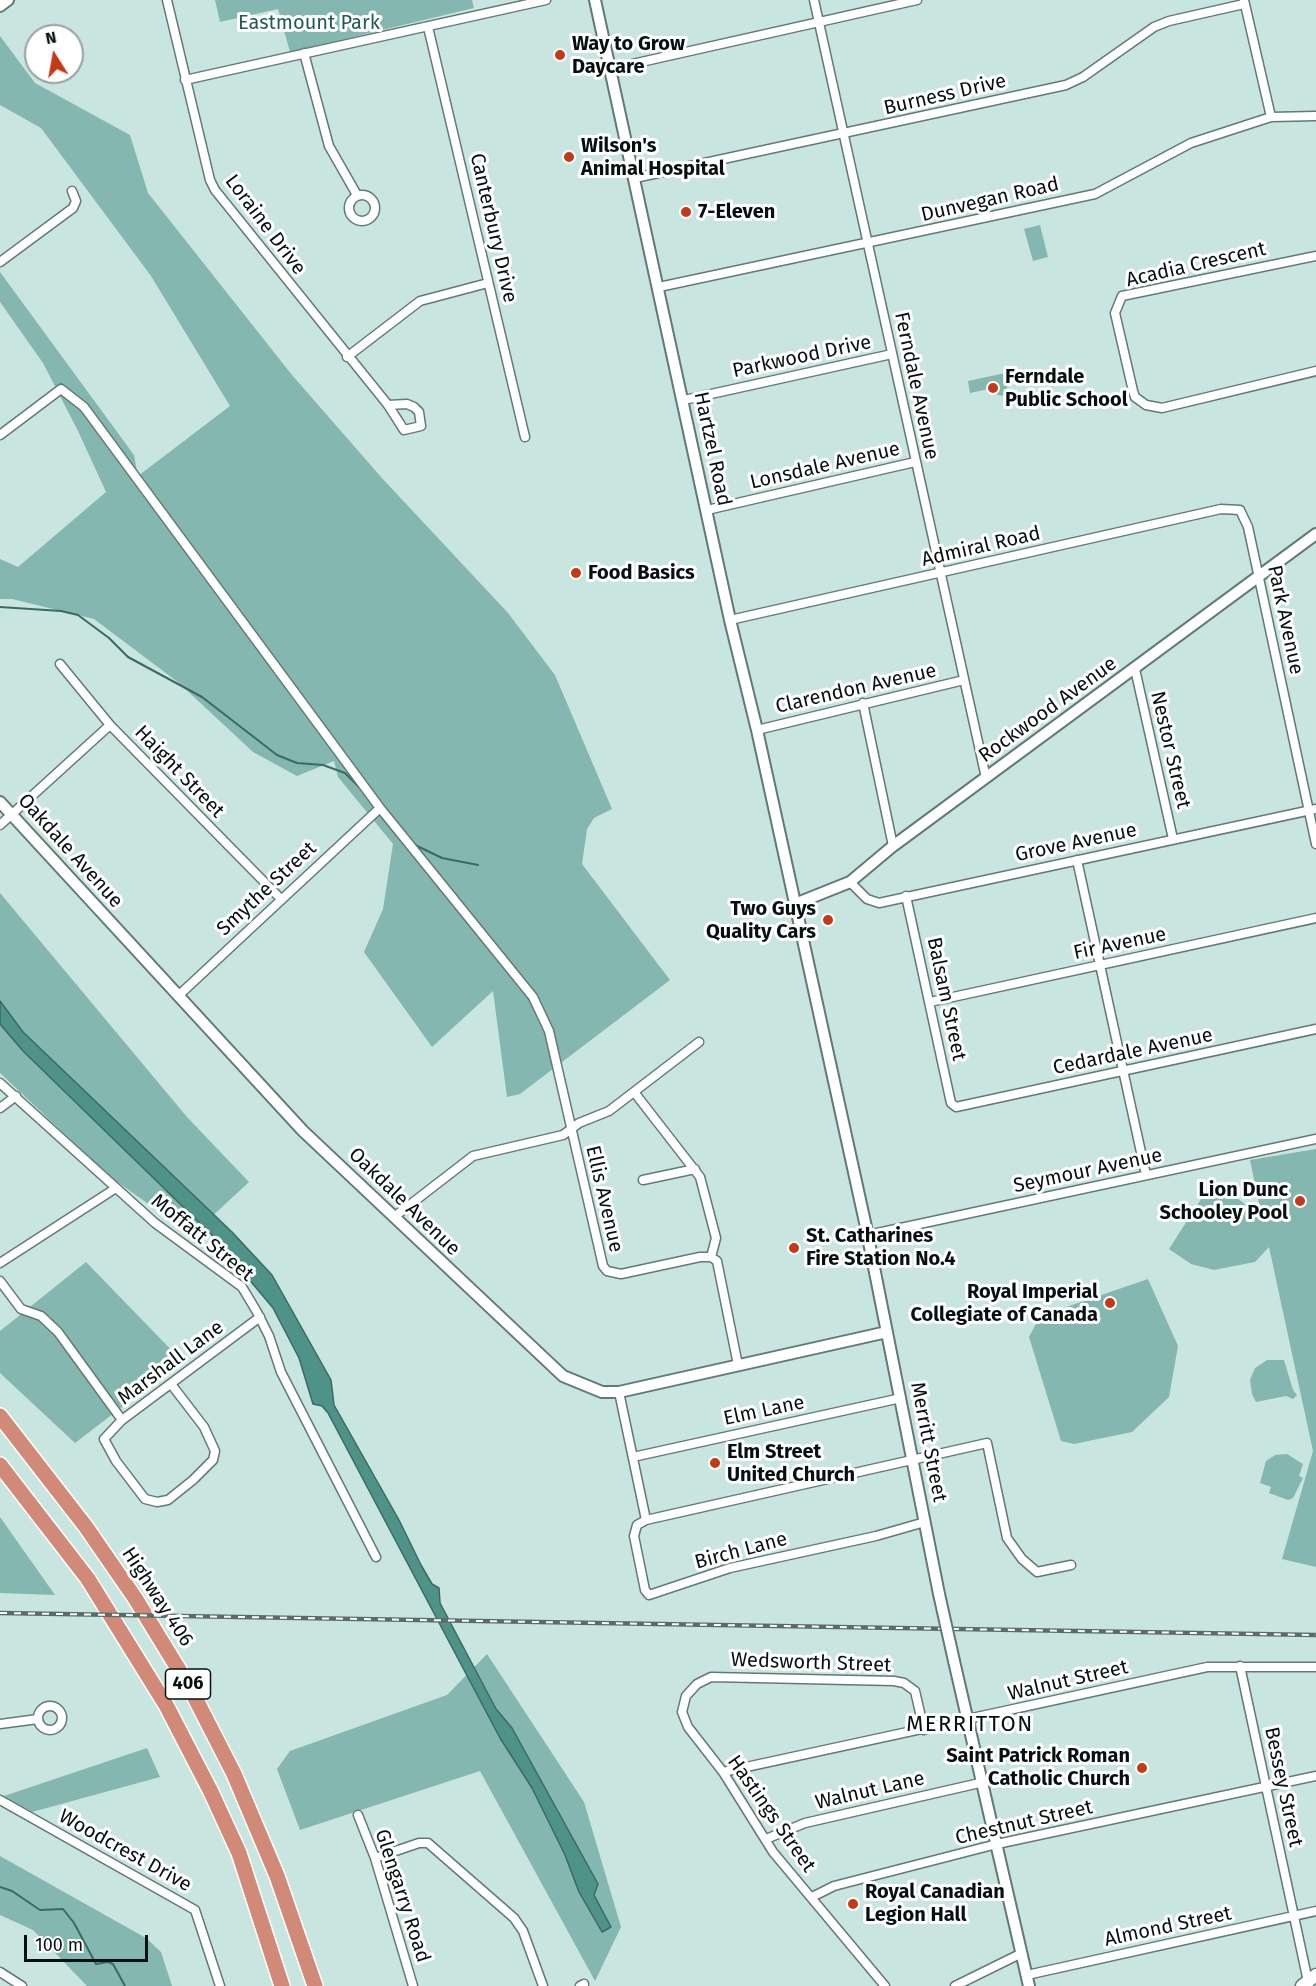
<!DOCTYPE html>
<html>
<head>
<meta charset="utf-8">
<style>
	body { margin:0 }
	#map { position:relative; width:1316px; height:1986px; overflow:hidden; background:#c9e5e0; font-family:"Fira Sans",sans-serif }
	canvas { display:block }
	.north { position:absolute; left:24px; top:24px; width:60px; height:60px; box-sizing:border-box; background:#fff; border:2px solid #9b9f9f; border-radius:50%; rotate:349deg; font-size:16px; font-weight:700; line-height:24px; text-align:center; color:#06100f }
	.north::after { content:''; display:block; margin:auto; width:21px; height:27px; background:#c43a16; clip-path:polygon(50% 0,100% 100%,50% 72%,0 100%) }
	.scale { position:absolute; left:24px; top:1935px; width:124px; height:27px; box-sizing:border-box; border:3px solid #06100f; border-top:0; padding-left:8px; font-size:18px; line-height:21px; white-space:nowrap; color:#06100f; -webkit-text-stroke:4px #fff; paint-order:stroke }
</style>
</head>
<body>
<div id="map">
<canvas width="1316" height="1986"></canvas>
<div class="north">N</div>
<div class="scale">100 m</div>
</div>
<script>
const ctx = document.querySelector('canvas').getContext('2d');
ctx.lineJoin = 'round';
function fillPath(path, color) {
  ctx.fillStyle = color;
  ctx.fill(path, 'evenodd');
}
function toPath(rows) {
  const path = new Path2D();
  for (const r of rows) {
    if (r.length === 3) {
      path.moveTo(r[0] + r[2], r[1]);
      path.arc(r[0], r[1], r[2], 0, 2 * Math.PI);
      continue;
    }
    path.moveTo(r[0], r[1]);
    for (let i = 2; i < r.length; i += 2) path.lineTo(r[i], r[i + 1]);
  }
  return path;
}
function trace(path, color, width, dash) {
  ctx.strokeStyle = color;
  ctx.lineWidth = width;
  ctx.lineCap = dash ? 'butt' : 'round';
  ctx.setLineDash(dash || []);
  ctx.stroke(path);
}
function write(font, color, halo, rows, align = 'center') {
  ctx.font = font + ' "Fira Sans",sans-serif';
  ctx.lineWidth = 6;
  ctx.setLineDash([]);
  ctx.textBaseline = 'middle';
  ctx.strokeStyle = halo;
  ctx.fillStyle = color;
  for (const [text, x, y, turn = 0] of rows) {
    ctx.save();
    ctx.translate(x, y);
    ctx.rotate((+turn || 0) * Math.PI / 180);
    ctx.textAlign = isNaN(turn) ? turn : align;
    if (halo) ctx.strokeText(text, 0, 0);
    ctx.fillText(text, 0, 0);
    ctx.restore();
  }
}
fillPath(toPath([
	[215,0,472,0,474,8,290,52,278,9,220,22],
	[0,36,35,83,130,135,148,193,292,375,381,477,508,613,555,675,612,809,594,818,587,829,582,864,670,980,520,1094,507,1097,493,991,432,1047,364,952,383,909,393,844,338,777,334,761,297,776,253,752,179,683,94,619,12,599,0,599,0,559,18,567,106,492,78,431,43,363,0,302,0,272,134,455,138,476,230,406,151,276,41,128,0,105],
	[1040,225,1048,257,1033,261,1024,229],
	[1005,373,1008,385,1003,396,991,393,989,389,970,393,968,381],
	[0,893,187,1117,249,1182,192,1235,109,1176,0,1073],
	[1316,1149,1316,1567,1282,1559,1313,1451,1269,1247,1255,1262,1214,1270,1191,1264,1169,1249,1208,1188,1220,1184,1262,1218,1250,1160],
	[86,1262,182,1361,75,1443,0,1373,0,1331],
	[1148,1279,1178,1346,1169,1397,1132,1432,1074,1444,1061,1441,1029,1337,1040,1316],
	[1267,1360,1284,1360,1293,1390,1297,1395,1293,1399,1286,1396,1256,1402,1252,1394,1250,1380,1255,1368],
	[1287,1454,1303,1464,1299,1476,1303,1478,1293,1498,1288,1500,1269,1493,1271,1487,1260,1483,1266,1461,1275,1455],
	[0,1517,55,1595,0,1593],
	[487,1654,584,1802,621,1927,595,1981,480,1771,300,1830,277,1769,290,1751,447,1695],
	[147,1748,160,1777,32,1812,4,1796],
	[0,1856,146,1938,161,1952,172,1986,87,1986,33,1930,0,1915]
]), '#84b7af');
const water = toPath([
	[0,1001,23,1032,232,1232,272,1275,331,1380,334,1405,399,1520,421,1565,432,1584,439,1588,440,1603,496,1709,512,1728,598,1884,594,1895,611,1927,602,1932,579,1892,565,1855,532,1788,500,1738,328,1413,322,1406,313,1404,299,1358,273,1308,211,1234,23,1051,0,1024,0,1001]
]);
fillPath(water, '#4f9288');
trace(water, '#396b64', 1.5);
trace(toPath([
	[0,607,61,611,78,615,109,638,128,657,202,697,277,755,297,763,323,765,345,773,360,788],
	[413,844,442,858,478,865],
	[0,1887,12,1891,40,1910,63,1909,74,1923,96,1964,108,1962,113,1964,125,1986]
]), '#396b64', 2);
const minor = toPath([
	[167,0,210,180,215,190,388,405,404,430,421,426,419,412,414,407,407,404,388,405],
	[814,0,986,778],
	[1244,0,1271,117],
	[428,27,525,437],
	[304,53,329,146,357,195],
	[610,69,917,0],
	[185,80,546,0],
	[635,178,1066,85,1083,77,1154,27,1169,21,1244,4],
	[362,208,13],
	[1316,256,1122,296,1115,313,1133,391,1135,397,1146,405,1162,408,1316,371],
	[0,262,73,208,76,201,72,191],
	[659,287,1095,194,1191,143,1271,117,1316,116],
	[347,357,420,301,488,283],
	[684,400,892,354],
	[0,435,61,389,84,407,380,808,533,997,549,1031,603,1266,607,1271,621,1274,700,1257,711,1257,717,1261,738,1365],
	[707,510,915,462],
	[730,620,1221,509,1240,510,1248,527,1316,844],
	[60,664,110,725,280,898],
	[1135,669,1173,839],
	[863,703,893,846],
	[757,730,964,680],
	[0,825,110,725],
	[1077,860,1146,1175],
	[850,882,867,899,879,903,1316,809],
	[906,896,951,1103,956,1107,1316,1029],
	[178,996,380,808],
	[930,1002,1316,918],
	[0,1083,155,1223,242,1287,257,1312,269,1336,281,1372,376,1557],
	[634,1092,700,1177,716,1238,711,1257],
	[0,1108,16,1096],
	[643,1180,695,1169],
	[394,1217,473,1156,563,1135,579,1123,609,1111,699,1042],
	[868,1235,1316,1139],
	[0,1263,116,1188],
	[0,1281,21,1309,41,1316,58,1332,122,1420],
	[171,1384,204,1427,215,1451,213,1460,193,1480,168,1500,157,1502,145,1499,116,1461,104,1439,122,1420,260,1317],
	[619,1392,646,1520],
	[633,1457,901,1398],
	[925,1522,876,1536,730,1568,649,1595,645,1590,634,1536,637,1525,646,1520,987,1443,1007,1538,1022,1559,1037,1572,1071,1565],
	[1240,1666,1309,1986],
	[50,1718,12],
	[0,1724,38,1719],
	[723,1772,1207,1667,1316,1667],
	[0,1800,195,1910,220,1986],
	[358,1815,375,1858,413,1986],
	[766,1839,805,1823,984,1782],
	[375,1858,419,1843,428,1843,514,1918,523,1931,543,1986],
	[812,1897,834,1886,997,1844,1316,1776],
	[0,1972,22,1986],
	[1027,1975,1316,1911],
	[580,1986,584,1984],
	[885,1986,773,1852,723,1772,688,1727,682,1712,686,1696,697,1684,711,1677,894,1681,904,1683,915,1691,924,1730],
	[955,1986,1022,1953]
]);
const tertiary = toPath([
	[595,0,730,620,757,730,866,1227,939,1594],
	[0,6,8,0],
	[0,802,303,1131,563,1376,602,1392,619,1392,887,1332],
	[795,904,850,882,893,846,1316,534],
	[954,1661,1029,1986]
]);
const secondary = toPath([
	[1302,1986,1316,1975]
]);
const motorway = toPath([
	[0,1416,86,1527,135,1598,190,1688,234,1774,277,1876,315,1986],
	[0,1465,88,1579,166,1705,211,1792,239,1853,282,1986]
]);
trace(minor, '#617a76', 11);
trace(tertiary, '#617a76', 14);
trace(secondary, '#617a76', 15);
trace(motorway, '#fff', 18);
trace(minor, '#fff', 8);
trace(tertiary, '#fff', 10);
trace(secondary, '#fff', 12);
trace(motorway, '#d28a78', 15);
const rail = toPath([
	[0,1613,1316,1635]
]);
trace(rail, '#5a6c69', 4.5);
trace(rail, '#fff', 2, [7]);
const tertiaryBridge = toPath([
	[939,1594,954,1661]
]);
trace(tertiaryBridge, '#617a76', 14, []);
trace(tertiaryBridge, '#fff', 10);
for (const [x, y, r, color] of [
	[560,55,6,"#c43a16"],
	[569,157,6,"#c43a16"],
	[686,212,6,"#c43a16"],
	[993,388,6,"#c43a16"],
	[576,573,6,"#c43a16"],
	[828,920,6,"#c43a16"],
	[1300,1201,6,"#c43a16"],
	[794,1248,6,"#c43a16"],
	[1110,1303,6,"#c43a16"],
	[715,1463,6,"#c43a16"],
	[1142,1768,6,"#c43a16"],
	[853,1904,6,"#c43a16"]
]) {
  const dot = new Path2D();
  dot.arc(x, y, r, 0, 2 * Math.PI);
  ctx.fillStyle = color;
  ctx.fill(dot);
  trace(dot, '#fff', 2);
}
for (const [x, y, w] of [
	[188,1684,45]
]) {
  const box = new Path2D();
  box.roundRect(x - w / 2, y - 15, w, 30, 4.5);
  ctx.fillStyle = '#fff';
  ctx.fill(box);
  trace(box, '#06100f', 1.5);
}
write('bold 18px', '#06100f', null, [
	["406",188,1684]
]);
write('20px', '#235b54', '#fff', [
	["Eastmount Park",309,23]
]);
write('bold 20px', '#06100f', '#fff', [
	["Way to Grow",572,44],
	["Daycare",572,67],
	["Wilson's",581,146],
	["Animal Hospital",581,169],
	["7-Eleven",698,212],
	["Ferndale",1005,377],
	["Public School",1005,400],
	["Food Basics",588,573],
	["Two Guys",816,909,"right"],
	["Quality Cars",816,932,"right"],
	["Lion Dunc",1288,1190,"right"],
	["Schooley Pool",1288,1213,"right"],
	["St. Catharines",806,1236],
	["Fire Station No.4",806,1259],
	["Royal Imperial",1098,1292,"right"],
	["Collegiate of Canada",1098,1315,"right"],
	["Elm Street",727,1452],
	["United Church",727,1475],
	["Saint Patrick Roman",1130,1756,"right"],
	["Catholic Church",1130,1779,"right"],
	["Royal Canadian",865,1892],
	["Legion Hall",865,1915]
], 'left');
write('20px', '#06100f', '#fff', [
	["Burness Drive",945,95,-13],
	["Dunvegan Road",990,200,-13],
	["Loraine Drive",265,225,53],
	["Canterbury Drive",493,228,77],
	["Acadia Crescent",1196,265,-13],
	["Parkwood Drive",802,357,-12],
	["Ferndale Avenue",916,386,78],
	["Hartzel Road",712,449,78],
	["Lonsdale Avenue",825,466,-13],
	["Admiral Road",981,547,-13],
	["Park Avenue",1285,620,78],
	["Clarendon Avenue",856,689,-13],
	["Rockwood Avenue",1048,710,-36],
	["Nestor Street",1170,750,77],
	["Haight Street",179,772,46],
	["Grove Avenue",1076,843,-12],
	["Oakdale Avenue",70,851,48],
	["Smythe Street",267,889,-43],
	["Fir Avenue",1120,944,-12],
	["Balsam Street",946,999,78],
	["Cedardale Avenue",1133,1052,-12],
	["Seymour Avenue",1088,1171,-12],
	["Ellis Avenue",604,1199,77],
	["Oakdale Avenue",404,1202,44],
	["Moffatt Street",202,1238,39],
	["Marshall Lane",171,1363,-37],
	["Elm Lane",764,1411,-12],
	["Merritt Street",928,1442,79],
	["Birch Lane",741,1551,-15],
	["Highway 406",157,1597,57],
	["Wedsworth Street",811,1663,2],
	["Walnut Street",1068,1681,-13],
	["Bessey Street",1283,1787,78],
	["Walnut Lane",870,1791,-13],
	["Hastings Street",771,1814,55],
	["Chestnut Street",1024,1823,-13],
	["Woodcrest Drive",125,1851,29],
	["Glengarry Road",402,1896,72],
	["Almond Street",1168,1927,-12]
]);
ctx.letterSpacing = '1.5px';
write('22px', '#06100f', '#fff', [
	["MERRITTON",970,1725]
]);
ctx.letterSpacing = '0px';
</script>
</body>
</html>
